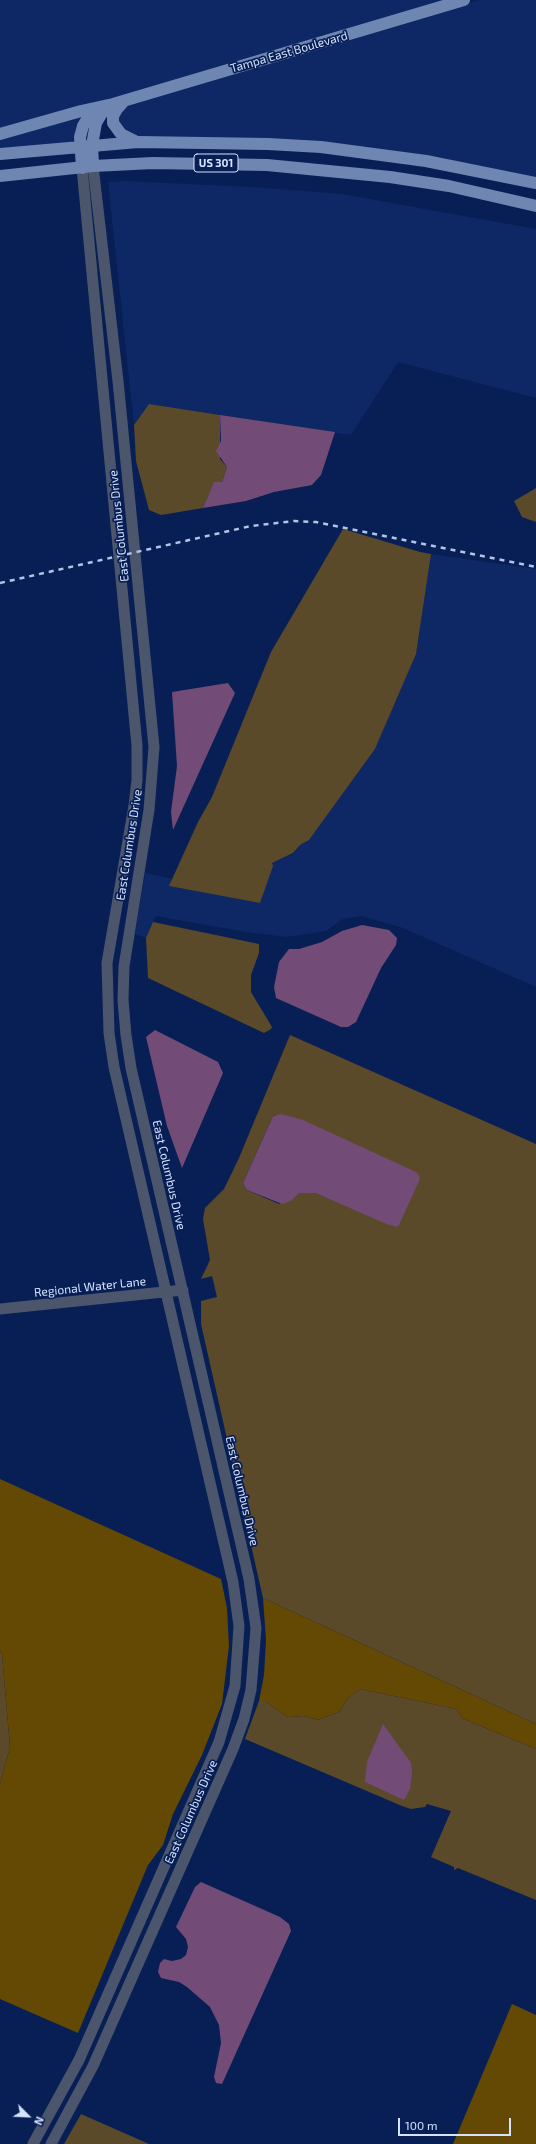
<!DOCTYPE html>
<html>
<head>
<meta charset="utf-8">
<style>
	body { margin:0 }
	#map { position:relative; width:536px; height:2144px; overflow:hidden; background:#081f55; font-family:"Exo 2",sans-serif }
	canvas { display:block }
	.north { position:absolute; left:8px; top:2096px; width:40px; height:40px; -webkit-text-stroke:3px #081f55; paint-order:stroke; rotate:114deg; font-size:11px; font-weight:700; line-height:16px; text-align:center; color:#d5e3ff }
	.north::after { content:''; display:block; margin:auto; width:14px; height:18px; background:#d5e3ff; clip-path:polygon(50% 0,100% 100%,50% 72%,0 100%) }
	.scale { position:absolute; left:398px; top:2118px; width:113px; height:18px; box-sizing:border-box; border:2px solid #d5e3ff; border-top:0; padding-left:5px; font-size:12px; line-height:14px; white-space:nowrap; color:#d5e3ff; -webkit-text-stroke:3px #081f55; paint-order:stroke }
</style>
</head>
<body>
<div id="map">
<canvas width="536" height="2144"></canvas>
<div class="north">N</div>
<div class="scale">100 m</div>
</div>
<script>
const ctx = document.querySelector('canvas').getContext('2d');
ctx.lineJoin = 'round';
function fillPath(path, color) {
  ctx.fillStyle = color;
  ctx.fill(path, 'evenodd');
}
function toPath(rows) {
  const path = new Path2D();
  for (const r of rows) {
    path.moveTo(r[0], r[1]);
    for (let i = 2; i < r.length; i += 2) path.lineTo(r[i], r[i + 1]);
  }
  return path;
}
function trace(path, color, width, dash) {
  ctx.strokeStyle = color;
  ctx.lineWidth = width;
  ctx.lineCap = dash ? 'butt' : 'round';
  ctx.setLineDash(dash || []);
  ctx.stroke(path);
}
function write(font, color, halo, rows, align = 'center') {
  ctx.font = font + ' "Exo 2",sans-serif';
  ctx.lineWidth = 3.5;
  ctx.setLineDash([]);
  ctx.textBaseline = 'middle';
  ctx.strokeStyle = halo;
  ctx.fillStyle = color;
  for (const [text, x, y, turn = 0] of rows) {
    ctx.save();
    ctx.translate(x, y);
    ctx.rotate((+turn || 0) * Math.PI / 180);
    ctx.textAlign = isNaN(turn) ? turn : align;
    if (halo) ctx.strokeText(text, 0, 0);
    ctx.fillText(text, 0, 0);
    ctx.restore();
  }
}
fillPath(toPath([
	[0,0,450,0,126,96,0,130],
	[479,0,536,0,536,178,437,157,289,140,137,137,123,131,117,118,128,104],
	[84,114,76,142,0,149,0,138],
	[124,181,252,187,342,194,536,229,536,398,398,362,351,435,149,404,134,425,108,182],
	[431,554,536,569,536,987,403,928,362,916,343,919,326,931,287,937,246,932,156,916,146,938,135,934,145,873,173,879,170,886,260,903,271,863,293,854,300,845,309,840,375,749,416,654]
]), '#0d2864');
fillPath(toPath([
	[149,404,220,415,220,459,227,467,222,482,214,483,203,508,161,515,149,510,136,461,134,425],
	[536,488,536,522,522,517,514,501],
	[343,529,420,552,431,554,416,654,375,749,309,840,300,845,293,853,272,863,273,866,260,903,169,886,198,822,212,797,271,652],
	[153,922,259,944,259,953,251,975,251,992,272,1027,271,1029,264,1033,148,978,146,938],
	[290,1035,536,1144,536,1724,263,1598,201,1324,201,1301,217,1297,212,1276,201,1279,210,1260,203,1219,205,1208,224,1189,239,1158],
	[276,1115,396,1227,315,1193,299,1193,279,1204,247,1190,243,1183,273,1116],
	[0,1650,2,1654,10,1747,0,1783],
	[360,1689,457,1709,462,1718,536,1749,536,1900,458,1868,454,1870,454,1867,431,1857,451,1811,427,1804,425,1807,411,1809,402,1806,245,1739,259,1701,265,1701,288,1717,304,1716,318,1720,339,1712,348,1698],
	[81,2114,149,2144,64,2144]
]), '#5b4a2a');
fillPath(toPath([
	[0,1479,221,1579,227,1608,229,1646,222,1704,202,1755,173,1814,163,1845,148,1865,78,2033,0,1999,0,1783,10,1747,2,1654,0,1650],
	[263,1598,536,1724,536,1749,462,1718,457,1709,360,1689,348,1698,339,1712,318,1720,304,1716,288,1717,265,1701,259,1701,264,1675,266,1640],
	[512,2004,536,2015,536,2144,453,2144]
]), '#644904');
fillPath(toPath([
	[220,415,335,432,321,475,312,485,274,492,246,501,203,508,214,482,222,482,227,467,216,451,221,441],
	[228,683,235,693,173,830,171,812,177,766,172,692],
	[362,925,389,930,397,938,396,945,381,968,356,1022,348,1027,341,1027,276,998,274,987,279,962,289,949,299,949,322,942,342,931],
	[155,1030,218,1062,223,1073,182,1168,167,1126,146,1037],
	[281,1114,303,1120,416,1172,420,1177,419,1181,399,1225,396,1227,389,1225,315,1193,299,1193,291,1201,282,1204,247,1190,243,1183,273,1116],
	[383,1724,411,1763,412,1772,410,1789,404,1800,365,1782,367,1762],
	[201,1882,280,1917,289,1924,291,1931,222,2084,216,2083,214,2077,221,2043,219,2025,210,2007,187,1987,179,1982,161,1978,158,1972,160,1963,164,1959,172,1961,181,1959,186,1955,188,1947,186,1939,176,1927,195,1887]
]), '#734b77');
trace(toPath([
	[0,1309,183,1290],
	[33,2144,79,2060,219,1742,235,1686,239,1626,233,1582,114,1067,109,1033,107,963,134,806,137,780,137,746,82,168],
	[51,2144,93,2066,233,1749,244,1719,251,1690,256,1628,249,1579,131,1068,126,1035,123,1000,124,966,149,810,154,747,118,381,93,166]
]), '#4b566c', 11);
trace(toPath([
	[124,101,117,109,113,116,113,123,121,134,135,141],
	[0,134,81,111,113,104,464,0],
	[0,154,138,142,268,144,321,147,426,161,536,183],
	[93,166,92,145,96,123,102,113,112,105],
	[82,168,80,137,83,126,93,109],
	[0,176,93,166,153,163,267,165,390,177,449,186,536,206]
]), '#7086b2', 12);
trace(toPath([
	[0,583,251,526,294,521,316,522,536,567]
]), '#b4c4e4', 2.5, [5, 5]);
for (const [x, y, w] of [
	[216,163,44]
]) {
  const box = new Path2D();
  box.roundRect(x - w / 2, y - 9, w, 18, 3);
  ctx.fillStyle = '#081f55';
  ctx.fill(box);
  trace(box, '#d5e3ff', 1);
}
write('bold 11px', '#d5e3ff', null, [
	["US 301",216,163]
]);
write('12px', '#d5e3ff', '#081f55', [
	["Tampa East Boulevard",289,52,-16],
	["East Columbus Drive",119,526,-96],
	["East Columbus Drive",129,845,-81],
	["East Columbus Drive",169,1175,77],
	["Regional Water Lane",90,1287,-6],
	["East Columbus Drive",242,1491,77],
	["East Columbus Drive",191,1812,-66]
]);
</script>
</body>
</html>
